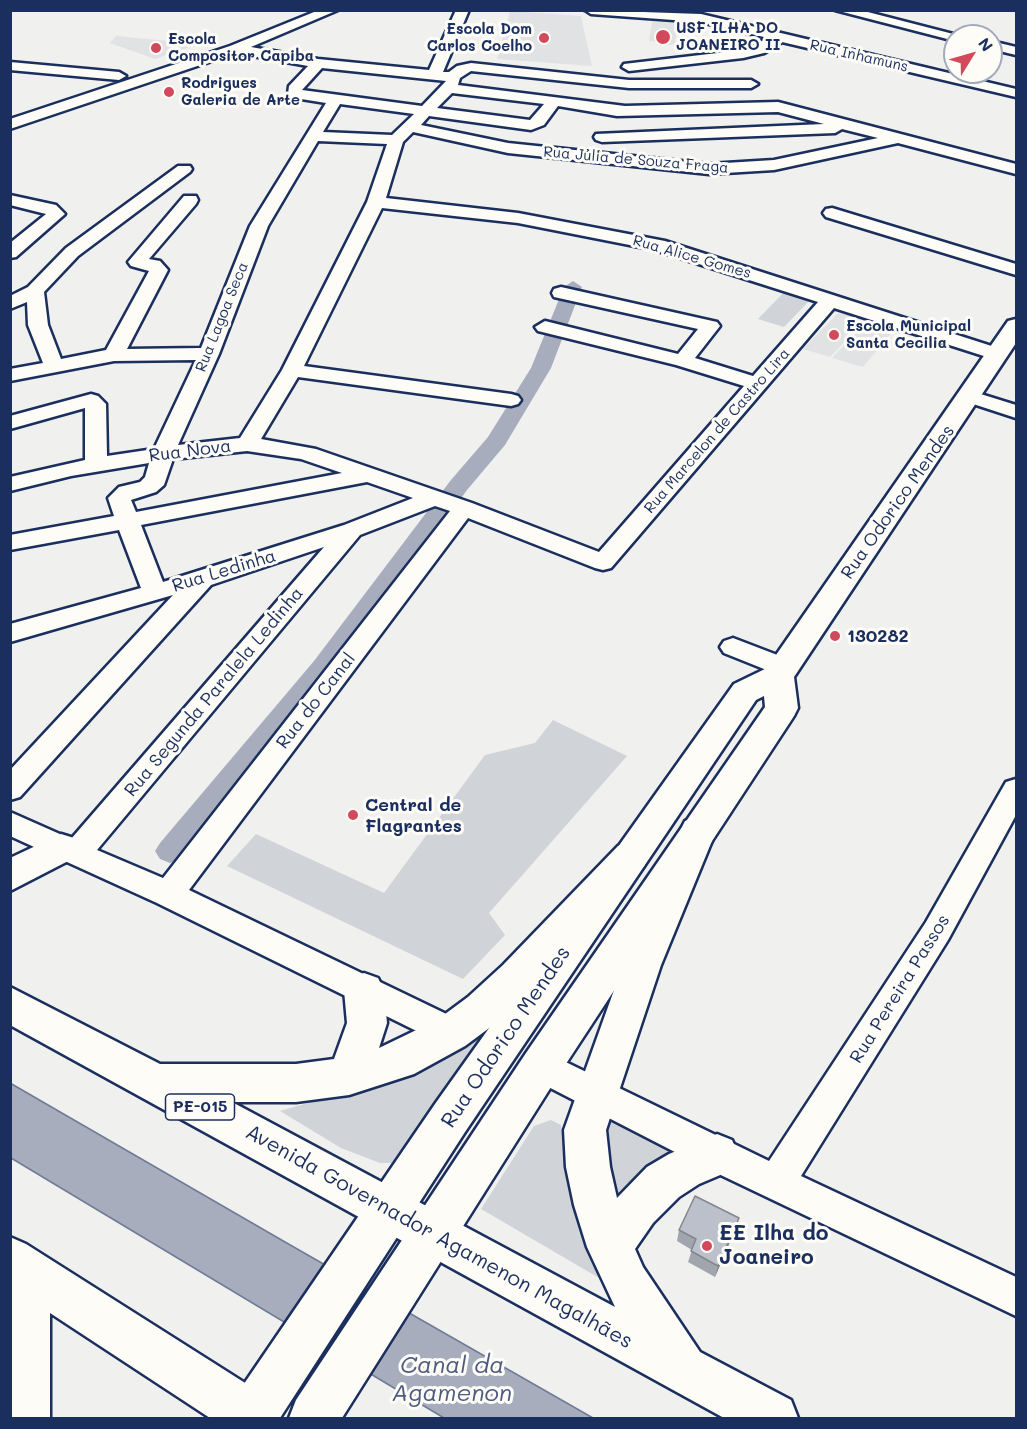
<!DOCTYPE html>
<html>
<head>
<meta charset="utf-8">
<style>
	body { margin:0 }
	#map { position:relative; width:1027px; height:1429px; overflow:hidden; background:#f0f0ee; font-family:Mali,sans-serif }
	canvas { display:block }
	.frame { position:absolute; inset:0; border:12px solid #1b2f5e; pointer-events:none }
	.north { position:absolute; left:943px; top:24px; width:60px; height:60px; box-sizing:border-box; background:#fdfcf7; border:2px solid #a3aaba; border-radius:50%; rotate:53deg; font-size:16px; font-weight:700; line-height:24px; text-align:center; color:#1b2f5e }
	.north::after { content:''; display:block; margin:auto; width:21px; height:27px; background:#d1495b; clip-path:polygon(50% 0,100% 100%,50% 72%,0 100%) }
</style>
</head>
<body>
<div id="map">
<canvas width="1027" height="1429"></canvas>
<div class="frame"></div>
<div class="north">N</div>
</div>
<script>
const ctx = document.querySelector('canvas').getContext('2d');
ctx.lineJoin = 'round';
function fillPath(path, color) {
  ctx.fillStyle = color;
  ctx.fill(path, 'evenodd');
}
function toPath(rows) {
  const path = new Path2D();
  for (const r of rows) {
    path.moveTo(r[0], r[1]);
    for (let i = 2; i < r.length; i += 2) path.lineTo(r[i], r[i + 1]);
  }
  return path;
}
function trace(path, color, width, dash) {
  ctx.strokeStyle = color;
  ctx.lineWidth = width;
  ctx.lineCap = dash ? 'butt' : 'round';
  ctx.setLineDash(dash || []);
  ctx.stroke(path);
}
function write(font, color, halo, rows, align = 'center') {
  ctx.font = font + ' Mali,sans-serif';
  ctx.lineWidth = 6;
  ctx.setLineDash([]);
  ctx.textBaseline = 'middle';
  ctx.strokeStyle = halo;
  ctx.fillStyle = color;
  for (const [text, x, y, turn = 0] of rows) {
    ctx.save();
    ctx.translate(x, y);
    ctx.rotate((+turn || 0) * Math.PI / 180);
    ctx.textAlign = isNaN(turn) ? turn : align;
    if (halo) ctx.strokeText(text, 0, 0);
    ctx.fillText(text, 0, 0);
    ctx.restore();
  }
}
fillPath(toPath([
	[510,11,581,16,592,66,497,59],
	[652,21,680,24,675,40,677,44,660,46,657,42,649,41],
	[116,36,168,41,175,38,196,45,155,59,110,43],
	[843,313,865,321,830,357,803,349,837,314],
	[867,321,894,330,863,367,832,358]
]), '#e0e2e3');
fillPath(toPath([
	[787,289,812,298,784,327,758,319],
	[553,720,627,756,489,913,505,935,463,979,227,866,256,834,384,893,485,755,535,743],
	[501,1016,403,1163,380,1163,341,1148,280,1111,335,1095],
	[598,1114,621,1118,680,1154,616,1219],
	[551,1120,561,1125,564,1152,611,1279,606,1282,481,1209,534,1126]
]), '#d0d3d8');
const water = toPath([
	[10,1083,285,1242,593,1418,444,1418,11,1158,10,1083]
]);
fillPath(water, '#a7adbd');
trace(water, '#6f7b97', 1.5);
fillPath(toPath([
	[573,281,582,287,551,368,505,445,467,490,332,675,180,859,170,863,160,859,155,851,160,843,314,661,451,480,488,437,531,368,564,287,573,281]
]), '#a7adbd');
const minor = toPath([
	[319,10,338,10,251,47,318,59,429,70,456,10,469,10,443,72,449,72,457,66,471,63,629,80,751,80,758,84,751,88,629,88,471,71,460,78,458,85,625,106,778,102,1016,164,1016,174,898,143,774,170,709,174,508,153,413,132,403,142,386,198,518,213,665,241,1004,350,1007,354,1004,358,990,358,834,308,611,568,603,570,595,568,468,518,189,890,463,1022,468,1033,463,1044,451,1048,157,903,10,836,10,812,71,839,324,547,211,585,20,797,10,800,10,770,173,595,10,642,10,624,141,588,119,530,10,550,10,535,114,516,108,498,119,487,140,482,145,477,149,463,71,476,10,491,10,477,85,460,85,408,10,429,10,416,91,394,98,396,106,404,107,456,154,449,196,360,114,361,10,381,10,369,43,363,28,325,27,302,10,309,10,296,28,287,66,248,178,166,190,166,192,169,190,172,78,256,44,292,48,325,61,359,106,350,149,271,131,266,128,262,184,196,196,196,198,200,196,204,149,259,160,261,168,270,127,349,201,348,250,226,326,103,295,98,288,94,289,86,308,66,236,53,10,129,10,119,230,46,319,10],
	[322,68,446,81,422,106,302,90,322,68],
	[452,93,544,104,530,120,437,108,452,93],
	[340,104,414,114,392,135,323,132,340,104],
	[558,106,617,116,778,112,824,124,596,134,594,137,596,140,602,142,835,133,842,129,878,138,774,160,709,164,508,143,421,125,429,116,531,130,544,125,558,106],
	[318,141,387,144,367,202,282,370,240,438,178,445,219,354,268,226,318,141],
	[382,208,518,223,655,250,818,302,753,376,695,358,720,326,717,322,561,287,554,289,552,293,554,297,698,329,678,354,545,321,535,327,538,331,676,365,744,386,599,552,472,503,316,449,261,439,298,377,511,406,518,404,521,400,518,396,511,394,304,366,382,208],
	[247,451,301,459,342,473,136,512,131,500,156,492,164,485,173,459,247,451],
	[367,482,413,498,344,525,163,582,141,525,367,482],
	[435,506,450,511,163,878,97,850,360,535,435,506],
	[585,10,701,14,1016,89,1016,97,782,42,764,53,743,58,629,71,622,67,624,64,743,50,768,38,701,22,591,14,585,10],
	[835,10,860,10,961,36,955,36,955,41,835,10],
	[991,41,1016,47,1016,55,991,49,991,41],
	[10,62,119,72,126,76,119,80,10,70,10,62],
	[10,195,56,205,65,214,16,257,10,258,10,243,46,214,10,205,10,195],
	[832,208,1016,264,1016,275,826,217,823,213,826,209,832,208],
	[971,391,1016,405,1016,418,964,401,961,397,964,393,971,391],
	[733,638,793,661,797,668,793,675,784,677,724,653,720,647,724,641,733,638],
	[1016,779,1016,815,948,940,801,1176,1016,1277,1016,1316,704,1167,529,1077,524,1066,529,1055,541,1050,769,1161,926,922,1006,782,1016,779]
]);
const secondary = toPath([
	[1016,319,1016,343,794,677,798,708,794,716,556,1079,342,1418,289,1418,296,1400,526,1053,765,707,764,696,756,700,465,1132,280,1418,226,1418,233,1400,435,1104,734,684,767,668,1008,321,1016,319]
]);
const trunk = toPath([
	[698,817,711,821,716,831,661,965,606,1130,610,1167,617,1198,647,1167,669,1154,717,1134,732,1140,739,1155,732,1170,699,1184,679,1197,653,1223,635,1249,643,1267,700,1352,791,1400,798,1418,724,1418,10,1025,10,987,160,1064,296,1064,334,1059,347,1023,344,990,350,978,364,973,378,978,384,990,387,1023,379,1048,437,1020,468,997,503,965,618,846,631,841,644,846,649,856,644,866,531,989,496,1023,465,1046,414,1074,349,1095,296,1102,232,1102,615,1307,587,1247,574,1205,566,1167,564,1130,623,965,680,831,685,821,698,817],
	[61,834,74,838,79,848,74,858,10,891,10,858,61,834],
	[10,1237,26,1244,272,1400,279,1418,210,1418,50,1313,50,1418,10,1418,10,1237]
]);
trace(minor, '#1b2f5e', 5);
trace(secondary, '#1b2f5e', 5);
trace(trunk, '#1b2f5e', 5);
fillPath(minor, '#fdfcf7');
fillPath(secondary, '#fdfcf7');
fillPath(trunk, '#fdfcf7');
fillPath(toPath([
	[679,1230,735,1230,715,1277,688,1262,692,1250,677,1241]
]), '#a1a5ae');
fillPath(toPath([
	[739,1218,735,1230,715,1277,718,1266]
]), '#83868d');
const building = toPath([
	[695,1196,739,1218,718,1266,691,1251,696,1239,679,1230,695,1196]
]);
fillPath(building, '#bbc0ca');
trace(building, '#83868d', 1.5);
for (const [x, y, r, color] of [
	[663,37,8,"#d1495b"],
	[544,38,6,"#d1495b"],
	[156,48,6,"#d1495b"],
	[169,92,6,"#d1495b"],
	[834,335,6,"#d1495b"],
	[835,636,6,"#d1495b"],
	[353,815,6,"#d1495b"],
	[707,1246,6,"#d1495b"]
]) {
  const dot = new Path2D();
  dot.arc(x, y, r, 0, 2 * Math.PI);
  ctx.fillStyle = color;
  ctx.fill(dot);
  trace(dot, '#fdfcf7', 2);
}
write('bold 15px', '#1b2f5e', '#fdfcf7', [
	["USF ILHA DO",676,28],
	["JOANEIRO II",676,45],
	["Escola Dom",532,29,"right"],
	["Carlos Coelho",532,46,"right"],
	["Escola",168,39],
	["Compositor Capiba",168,56],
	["Rodrigues",181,83],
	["Galeria de Arte",181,100],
	["Escola Municipal",846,326],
	["Santa Cecilia",846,343]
], 'left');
write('15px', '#1b2f5e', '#fdfcf7', [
	["Rua Inhamuns",859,56,13],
	["Rua Júlia de Souza Fraga",636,160,5],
	["Rua Alice Gomes",692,257,16],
	["Rua Lagoa Seca",222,317,-68],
	["Rua Marcelon de Castro Lira",717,431,-49]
]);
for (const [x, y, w] of [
	[200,1107,69]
]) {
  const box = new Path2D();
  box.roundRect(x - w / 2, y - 13, w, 26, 4.5);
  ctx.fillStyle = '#fdfcf7';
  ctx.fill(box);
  trace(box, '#1b2f5e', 1.5);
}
write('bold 16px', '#1b2f5e', null, [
	["PE-015",200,1107]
]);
write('18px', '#1b2f5e', '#fdfcf7', [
	["Rua Nova",190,451,-7],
	["Rua Odorico Mendes",898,502,-55],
	["Rua Ledinha",224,571,-17],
	["Rua Segunda Paralela Ledinha",214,692,-50],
	["Rua do Canal",316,701,-52],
	["Rua Pereira Passos",900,989,-58]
]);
write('bold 18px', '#1b2f5e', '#fdfcf7', [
	["130282",847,636],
	["Central de",365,805],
	["Flagrantes",365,826]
], 'left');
write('21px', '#1b2f5e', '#fdfcf7', [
	["Rua Odorico Mendes",506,1037,-56],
	["Avenida Governador Agamenon Magalhães",439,1237,29]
]);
write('bold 21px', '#1b2f5e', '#fdfcf7', [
	["EE Ilha do",719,1234],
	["Joaneiro",719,1258]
], 'left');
write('italic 24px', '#4c5b7f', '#fdfcf7', [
	["Canal da",452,1366],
	["Agamenon",452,1394]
]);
</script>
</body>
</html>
